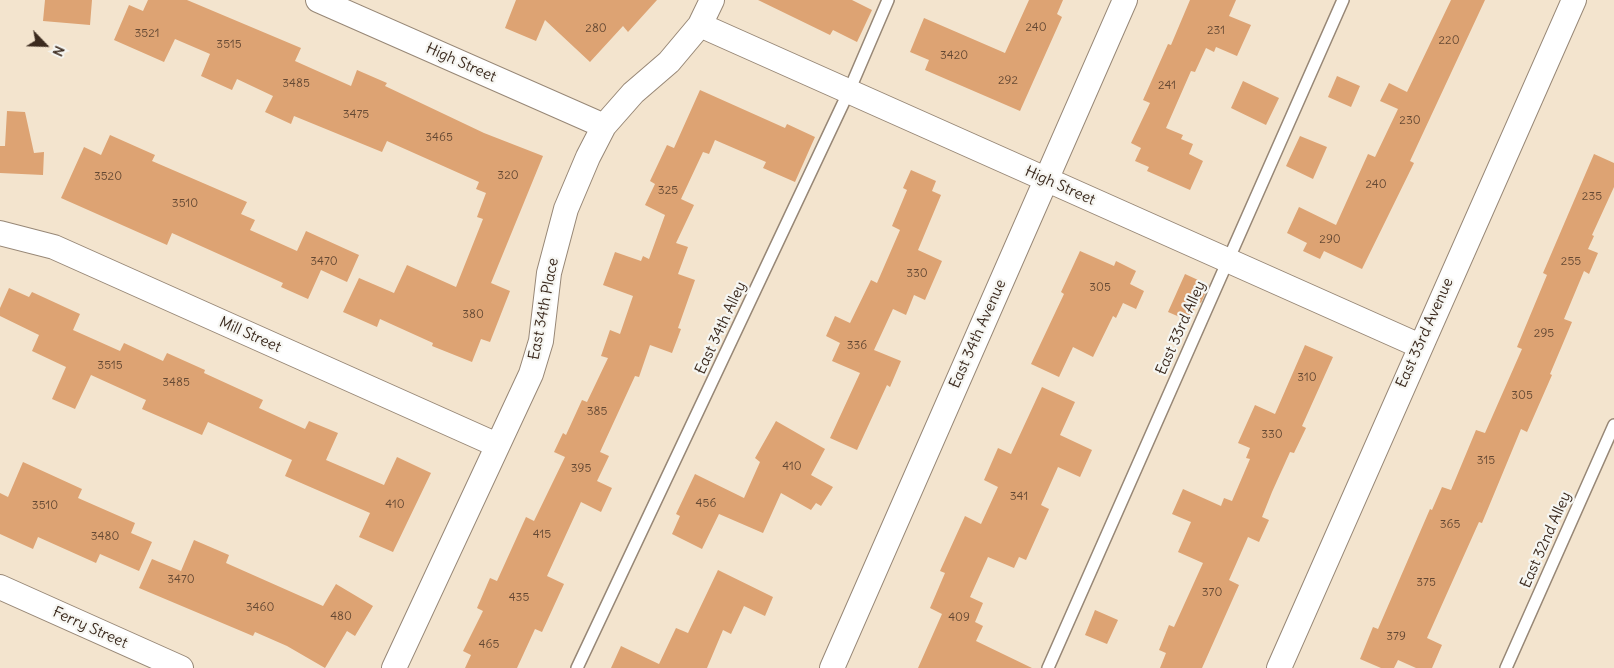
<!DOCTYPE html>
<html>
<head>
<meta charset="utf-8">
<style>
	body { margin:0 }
	#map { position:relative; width:1614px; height:668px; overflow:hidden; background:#f3e4ce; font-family:Delius,sans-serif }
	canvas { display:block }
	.north { position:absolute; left:20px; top:20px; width:50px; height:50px; -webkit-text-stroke:4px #f6f6f2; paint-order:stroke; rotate:114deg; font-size:14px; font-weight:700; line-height:20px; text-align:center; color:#3b2a1e }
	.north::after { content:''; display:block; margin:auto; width:18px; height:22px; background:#3b2a1e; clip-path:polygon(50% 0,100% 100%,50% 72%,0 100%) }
</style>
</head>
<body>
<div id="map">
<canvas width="1614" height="668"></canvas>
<div class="north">N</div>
</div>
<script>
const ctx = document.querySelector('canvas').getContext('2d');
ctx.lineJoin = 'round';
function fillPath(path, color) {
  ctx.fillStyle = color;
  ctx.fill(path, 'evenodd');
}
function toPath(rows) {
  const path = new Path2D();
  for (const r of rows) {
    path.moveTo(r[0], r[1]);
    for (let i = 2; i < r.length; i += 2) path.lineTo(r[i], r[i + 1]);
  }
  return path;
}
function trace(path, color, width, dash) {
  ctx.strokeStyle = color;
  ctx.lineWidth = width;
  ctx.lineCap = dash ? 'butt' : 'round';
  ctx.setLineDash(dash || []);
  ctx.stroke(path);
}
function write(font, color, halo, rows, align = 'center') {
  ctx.font = font + ' Delius,sans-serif';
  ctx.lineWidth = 4.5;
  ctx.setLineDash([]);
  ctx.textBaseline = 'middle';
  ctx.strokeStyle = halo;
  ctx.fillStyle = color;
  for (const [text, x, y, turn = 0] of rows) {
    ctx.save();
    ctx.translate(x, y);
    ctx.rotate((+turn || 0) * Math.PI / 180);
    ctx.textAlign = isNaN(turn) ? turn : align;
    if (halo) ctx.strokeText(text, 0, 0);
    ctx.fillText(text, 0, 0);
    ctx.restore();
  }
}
fillPath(toPath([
	[45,0,92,0,90,25,43,21],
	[148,0,187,0,301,48,295,61,351,86,357,70,387,83,385,86,484,133,543,156,491,283,510,291,490,342,481,339,472,362,432,346,433,343,380,319,377,327,343,312,359,278,394,293,407,265,456,287,483,219,477,217,486,193,476,189,479,182,387,141,382,152,294,116,291,124,265,112,273,96,237,79,232,90,201,76,210,54,175,39,164,62,114,40,129,5,143,11],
	[516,0,657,0,628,32,623,26,590,62,545,20,536,41,505,28],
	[758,0,852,0,872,10,857,42,833,30,830,35],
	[1029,0,1063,0,1057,14,1062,17,1020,111,925,70,929,60,910,52,924,18,1005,53],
	[1190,0,1236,0,1229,16,1251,25,1237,56,1216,47,1214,52,1206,48,1195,72,1191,71,1166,128,1183,135,1181,139,1193,144,1189,154,1203,161,1190,190,1147,171,1149,167,1135,161,1141,148,1131,143,1150,103,1143,100,1168,44,1171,45],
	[1451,0,1485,0,1410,161,1414,163,1362,269,1324,251,1320,259,1303,251,1307,243,1287,233,1299,207,1336,225,1368,154,1375,157,1398,109,1380,101,1389,83,1407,92],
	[1337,76,1360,86,1351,107,1328,97],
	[1243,81,1279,98,1266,125,1231,108],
	[700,90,785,128,787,124,815,137,795,182,763,168,766,162,715,140,709,154,703,152,681,199,694,205,676,243,688,247,678,274,695,280,678,328,681,329,672,353,650,345,639,377,635,376,600,452,609,456,597,481,612,488,601,512,581,502,547,576,564,584,542,632,535,629,517,668,465,668,471,655,463,651,483,611,477,608,490,578,497,581,526,517,534,521,565,457,554,452,563,433,566,435,582,400,587,402,608,358,601,356,610,330,620,334,633,296,603,285,615,252,641,261,643,256,649,259,665,215,645,205,655,184,650,181,667,145,674,148],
	[7,111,25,112,34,153,44,152,43,175,0,173,0,146,5,146],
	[110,135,155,155,152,161,247,202,241,214,255,220,250,230,297,251,306,231,359,255,347,282,321,270,308,299,281,287,283,283,172,233,167,245,61,198,84,147,101,155],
	[1300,136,1327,147,1313,179,1286,166],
	[1594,154,1614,163,1614,187,1592,235,1594,236,1588,249,1598,253,1589,274,1584,271,1564,319,1572,322,1550,374,1552,375,1527,432,1521,429,1482,523,1479,522,1427,638,1442,645,1432,668,1416,668,1398,660,1394,668,1381,668,1360,659,1373,627,1378,629,1430,509,1432,510,1442,487,1451,490,1476,430,1485,433,1522,349,1517,347,1547,275,1543,273],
	[911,170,936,181,932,191,941,195,918,250,942,261,925,300,914,295,906,315,893,309,874,350,901,361,890,387,887,385,857,450,830,438,860,373,832,361,840,343,826,336,835,316,850,323,871,280,877,283,900,230,892,226,907,190,903,188],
	[1080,251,1114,266,1116,261,1136,271,1130,284,1144,291,1136,309,1123,303,1116,318,1113,316,1093,357,1073,347,1059,377,1031,364,1064,294,1061,292],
	[1185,274,1209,285,1201,303,1198,301,1189,321,1168,312],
	[9,288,29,297,32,292,80,314,73,330,120,351,124,343,163,361,167,353,205,370,204,373,263,400,259,408,305,429,309,421,338,433,326,460,384,485,397,457,431,473,393,552,359,537,370,513,285,476,292,460,208,422,202,435,142,409,146,400,91,375,75,409,52,399,66,367,32,351,39,335,0,316,0,308],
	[1305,345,1333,357,1302,426,1306,428,1294,453,1290,452,1272,492,1262,517,1269,520,1259,542,1248,537,1229,580,1239,585,1202,668,1160,668,1166,653,1159,650,1169,625,1174,627,1203,563,1178,552,1191,522,1172,514,1183,489,1221,506,1224,498,1232,501,1250,459,1246,458,1250,448,1238,443,1255,405,1275,414],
	[1042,387,1075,402,1060,435,1092,450,1080,477,1058,467,1041,505,1049,509,1026,560,1019,557,1014,568,988,557,970,597,983,603,975,622,983,626,976,641,1032,668,918,668,942,614,930,608,945,573,940,571,965,516,981,524,998,487,984,480,998,448,1011,454],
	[776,421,825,449,811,475,833,487,821,506,816,503,811,510,781,493,763,533,719,514,702,549,672,534,680,516,676,514,695,474,744,498,760,462,755,458],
	[23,462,82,489,78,498,135,523,131,533,152,542,139,571,100,554,96,563,38,537,33,549,0,534,0,493,8,497],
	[194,540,229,555,226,563,323,606,336,584,373,606,355,636,347,631,325,668,287,646,255,632,253,636,139,588,152,559,181,571],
	[718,570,773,597,765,616,744,606,731,634,723,630,707,668,611,668,621,646,659,664,676,628,688,633],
	[1095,610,1118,620,1107,644,1085,635]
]), '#dda373');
const service = toPath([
	[577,668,849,91,888,0],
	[1048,668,1343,0],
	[1506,668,1614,425]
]);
const minor = toPath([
	[318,0,604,126],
	[700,25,1420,346],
	[0,233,54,247,497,445],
	[0,587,181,668],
	[394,668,531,374,541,341,549,273,566,209,588,157,604,126,633,93,669,62,700,25,712,0],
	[832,668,1125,0],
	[1279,668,1574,0]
]);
trace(service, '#978776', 14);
trace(minor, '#978776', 26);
trace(service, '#fff', 11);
trace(minor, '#fff', 24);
write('12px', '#644833', null, [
	["240",1036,28],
	["280",596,29],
	["231",1216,31],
	["3521",147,34],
	["220",1449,41],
	["3515",229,45],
	["3420",954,56],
	["292",1008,81],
	["3485",296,84],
	["241",1167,86],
	["3475",356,115],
	["230",1410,121],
	["3465",439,138],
	["320",508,176],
	["3520",108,177],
	["240",1376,185],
	["325",668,191],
	["235",1592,197],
	["3510",185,204],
	["290",1330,240],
	["3470",324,262],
	["255",1571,262],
	["330",917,274],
	["305",1100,288],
	["380",473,315],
	["295",1544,334],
	["336",857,346],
	["3515",110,366],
	["310",1307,378],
	["3485",176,383],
	["305",1522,396],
	["385",597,412],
	["330",1272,435],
	["315",1486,461],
	["410",792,467],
	["395",581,469],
	["341",1019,497],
	["456",706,504],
	["410",395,505],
	["3510",45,506],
	["365",1450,525],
	["415",542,535],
	["3480",105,537],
	["3470",181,580],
	["375",1426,583],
	["370",1212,593],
	["435",519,598],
	["3460",260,608],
	["480",341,617],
	["409",959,618],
	["379",1396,637],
	["465",489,645]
]);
write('15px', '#3b2a1e', '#f6f6f2', [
	["High Street",461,63,24],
	["High Street",1060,186,24],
	["East 34th Place",544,309,-79],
	["East 34th Alley",721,328,-65],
	["East 33rd Alley",1181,328,-66],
	["East 33rd Avenue",1425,333,-66],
	["East 34th Avenue",978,334,-66],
	["Mill Street",250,335,24],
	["East 32nd Alley",1546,540,-66],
	["Ferry Street",90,628,24]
]);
</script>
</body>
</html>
